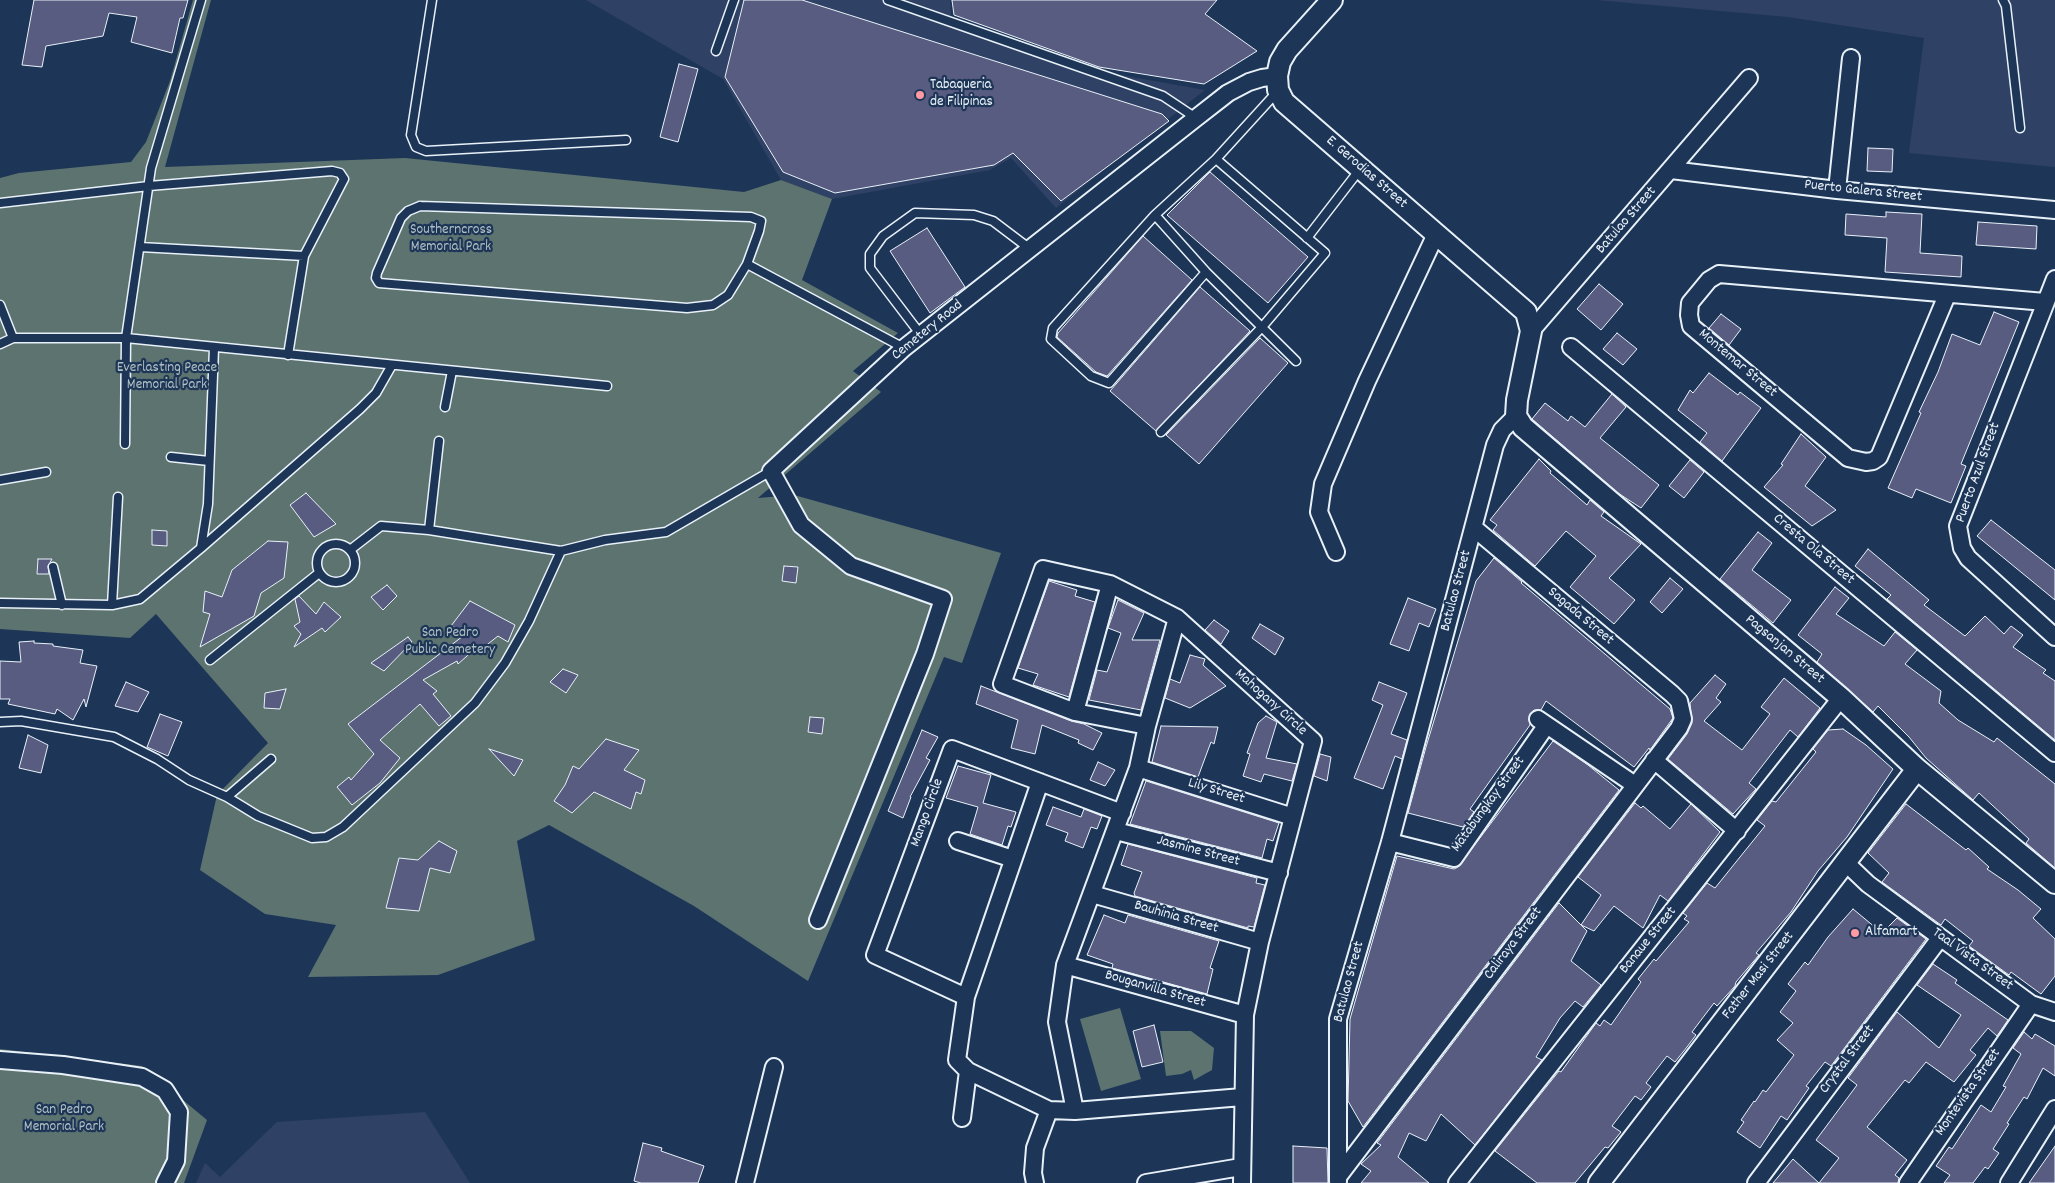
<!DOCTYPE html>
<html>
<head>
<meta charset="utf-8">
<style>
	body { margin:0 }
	canvas { display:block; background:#1d3557 }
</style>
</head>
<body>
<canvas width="2055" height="1183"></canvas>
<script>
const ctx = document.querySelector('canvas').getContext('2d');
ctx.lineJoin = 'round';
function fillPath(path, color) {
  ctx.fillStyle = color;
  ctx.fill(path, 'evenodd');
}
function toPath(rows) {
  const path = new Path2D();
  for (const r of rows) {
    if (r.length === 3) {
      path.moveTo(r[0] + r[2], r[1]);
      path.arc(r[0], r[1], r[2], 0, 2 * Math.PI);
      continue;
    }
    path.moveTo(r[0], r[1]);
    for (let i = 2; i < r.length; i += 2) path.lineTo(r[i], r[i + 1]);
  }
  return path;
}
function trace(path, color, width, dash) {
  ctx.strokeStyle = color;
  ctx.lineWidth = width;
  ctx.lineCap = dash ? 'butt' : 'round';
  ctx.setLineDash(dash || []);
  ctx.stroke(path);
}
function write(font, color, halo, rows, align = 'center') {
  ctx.font = font + ' Dekko,sans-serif';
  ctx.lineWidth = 4.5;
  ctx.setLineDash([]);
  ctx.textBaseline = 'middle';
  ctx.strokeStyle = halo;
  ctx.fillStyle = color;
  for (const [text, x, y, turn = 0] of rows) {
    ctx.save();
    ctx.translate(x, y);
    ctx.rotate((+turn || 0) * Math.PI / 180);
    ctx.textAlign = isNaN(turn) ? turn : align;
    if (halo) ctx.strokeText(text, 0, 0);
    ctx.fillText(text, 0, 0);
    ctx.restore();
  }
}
fillPath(toPath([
	[586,0,950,0,951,21,1098,71,1205,90,1056,208,1011,158,990,170,832,199,781,180,723,79],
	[1596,0,2055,0,2055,167,1909,153,1924,38,1788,17],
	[425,1112,470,1183,196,1183,205,1163,220,1177,277,1122]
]), '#2f4164');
fillPath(toPath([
	[193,0,211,0,165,167,405,158,744,192,781,180,832,199,802,280,898,333,853,371,881,392,758,498,794,495,1001,553,962,663,944,657,808,981,694,906,549,825,517,841,535,940,438,975,308,977,336,925,265,914,200,870,217,795,268,743,156,614,130,638,0,629,0,178,19,173,131,162,146,142,170,81],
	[1120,1008,1141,1079,1101,1091,1080,1019],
	[1160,1031,1191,1031,1214,1048,1212,1070,1194,1080,1191,1070,1182,1074,1166,1076],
	[0,1049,142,1066,207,1120,184,1183,0,1183]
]), '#5c7370');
const building = toPath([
	[34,0,188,0,183,18,180,18,172,53,131,42,137,17,109,13,103,36,46,46,42,67,22,65,34,0],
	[744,0,802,0,1162,114,1169,121,1061,201,1013,153,994,165,835,193,783,172,725,77,744,0],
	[952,0,1217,0,1205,14,1257,51,1204,84,1099,67,954,15,952,0],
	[679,64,698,69,678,142,660,137,679,64],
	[1868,148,1893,149,1892,172,1867,171,1868,148],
	[1210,172,1308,257,1268,303,1167,215,1210,172],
	[1886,212,1922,214,1920,253,1962,256,1961,277,1885,272,1887,238,1845,235,1846,214,1886,217,1886,212],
	[1978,222,2037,226,2036,249,1976,245,1978,222],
	[927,228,965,287,930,313,890,251,927,228],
	[1143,236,1192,280,1107,376,1096,372,1057,337,1058,333,1143,236],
	[1599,284,1623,304,1601,330,1577,309,1599,284],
	[1200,287,1250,331,1156,431,1110,391,1200,287],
	[1994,312,2019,322,1961,464,1966,466,1951,503,1916,489,1912,498,1888,488,1921,413,1919,412,1938,372,1952,334,1980,345,1994,312],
	[1721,314,1741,329,1729,345,1709,328,1721,314],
	[1617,333,1637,349,1623,365,1603,349,1617,333],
	[1260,338,1288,363,1199,464,1166,435,1260,338],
	[1709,373,1738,395,1740,392,1761,408,1722,461,1700,442,1707,433,1678,410,1690,390,1693,393,1709,373],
	[1612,394,1626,407,1600,438,1659,485,1641,508,1618,493,1532,419,1545,403,1568,421,1571,416,1585,427,1612,394],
	[1801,434,1826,457,1805,486,1836,510,1812,526,1764,487,1783,465,1781,464,1801,434],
	[1539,459,1551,471,1550,473,1587,505,1590,500,1604,512,1601,516,1641,544,1609,578,1635,600,1614,624,1570,587,1596,556,1566,531,1535,566,1493,530,1497,525,1490,520,1539,459],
	[1690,460,1704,472,1684,498,1669,486,1690,460],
	[306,493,336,524,314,537,290,505,306,493],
	[1991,520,2055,570,2055,600,1977,536,1991,520],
	[152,530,167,531,167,546,152,545,152,530],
	[1758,532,1772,543,1752,570,1791,600,1773,623,1720,579,1758,532],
	[268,541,288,542,284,578,261,593,254,616,200,647,210,614,203,612,205,591,222,597,232,570,268,541],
	[1868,549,1929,600,1924,605,1965,636,1985,616,2004,634,2011,626,2023,635,2013,647,2046,670,2043,673,2055,681,2055,740,1887,599,1891,595,1855,566,1868,549],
	[1494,558,1522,582,1521,583,1670,709,1673,718,1650,750,1649,748,1634,767,1546,701,1541,710,1534,710,1530,714,1530,725,1470,809,1474,812,1463,827,1408,813,1426,747,1476,581,1494,558],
	[38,559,52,559,48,566,49,574,37,574,38,559],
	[784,566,798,567,796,583,782,581,784,566],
	[1670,578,1683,589,1662,613,1650,602,1670,578],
	[1049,581,1077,590,1075,596,1095,602,1069,697,1033,685,1038,674,1018,668,1049,581],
	[387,585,397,596,383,610,371,597,387,585],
	[1835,587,1849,598,1836,614,1884,646,1895,632,1917,650,1905,664,1941,691,1939,703,1958,720,1994,742,1997,738,2055,784,2055,868,2026,843,2029,839,1979,793,1973,800,1926,758,1909,737,1878,706,1873,712,1817,662,1822,654,1798,635,1835,587],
	[299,596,316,614,324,602,341,617,325,632,322,628,294,647,301,634,294,626,300,622,295,599,299,596],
	[1408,598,1436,609,1429,627,1419,623,1409,651,1390,644,1408,598],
	[1118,600,1144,613,1132,640,1160,640,1141,710,1089,700,1097,670,1107,672,1121,633,1108,628,1118,600],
	[470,601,515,625,508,642,498,636,479,651,476,648,458,664,457,661,423,680,437,691,433,694,451,716,439,726,420,704,380,740,400,758,380,783,352,805,337,787,349,777,351,780,374,754,348,724,467,633,451,626,470,601],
	[1214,620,1229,631,1221,644,1205,630,1214,620],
	[1260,624,1284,638,1275,655,1252,638,1260,624],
	[408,637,412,642,384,671,371,663,408,637],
	[34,641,34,643,53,644,53,646,83,650,80,663,97,666,86,707,84,699,73,720,57,709,55,714,8,704,10,699,0,699,0,661,21,662,19,642,34,641],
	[1190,655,1205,659,1203,665,1226,686,1190,708,1165,698,1170,679,1180,683,1190,655],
	[563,669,578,675,566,693,550,682,563,669],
	[1715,675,1726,684,1716,698,1721,702,1704,721,1742,750,1770,714,1761,707,1784,678,1820,708,1798,737,1790,730,1749,783,1756,789,1733,814,1668,759,1687,734,1692,723,1690,703,1715,675],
	[126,682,149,692,138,712,115,706,126,682],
	[1379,682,1407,693,1391,734,1407,740,1402,759,1395,756,1383,789,1354,778,1383,705,1372,700,1379,682],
	[981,686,1071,721,1084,724,1102,733,1093,750,1078,743,1079,740,1042,725,1035,754,1011,748,1018,720,976,704,981,686],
	[286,689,280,709,264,708,265,693,286,689],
	[160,714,182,722,168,756,147,747,160,714],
	[1266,716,1277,722,1266,758,1297,764,1292,781,1264,774,1261,782,1243,776,1250,754,1247,753,1258,723,1266,716],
	[810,717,824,718,822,734,808,732,810,717],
	[1161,726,1218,727,1214,744,1211,742,1198,777,1152,762,1161,726],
	[1843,729,1866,745,1893,769,1847,837,1818,871,1791,912,1756,953,1759,955,1736,982,1735,986,1717,1006,1714,1003,1692,1032,1696,1035,1687,1047,1675,1062,1667,1056,1646,1083,1651,1087,1641,1100,1635,1096,1612,1126,1621,1132,1608,1148,1605,1147,1575,1183,1537,1183,1495,1151,1559,1071,1561,1072,1596,1023,1600,1026,1604,1020,1611,1025,1641,982,1638,979,1654,959,1656,961,1689,922,1684,919,1687,916,1683,913,1707,883,1715,888,1765,826,1757,820,1772,801,1776,802,1816,752,1813,749,1828,730,1843,729],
	[922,730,938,737,926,758,930,760,910,797,911,797,903,818,888,811,922,730],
	[28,735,48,745,41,773,19,768,28,735],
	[606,739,639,750,624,770,645,780,641,794,636,792,631,809,594,792,572,813,554,801,565,785,573,766,579,769,606,739],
	[1553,741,1588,765,1619,790,1363,1127,1348,1101,1350,1019,1397,856,1454,869,1458,867,1553,741],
	[489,749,523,760,514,776,489,749],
	[1320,754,1331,757,1327,781,1314,776,1320,754],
	[1098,762,1115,770,1105,786,1090,780,1098,762],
	[958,766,991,775,983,803,1016,812,1011,827,1008,826,1002,845,970,834,978,807,946,798,958,766],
	[1146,781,1279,823,1273,841,1267,839,1262,858,1130,824,1146,781],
	[1635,803,1641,808,1643,806,1670,829,1691,804,1720,832,1668,901,1660,895,1643,928,1614,906,1594,931,1581,925,1601,895,1578,877,1635,803],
	[1906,804,1966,850,1968,848,1989,867,1987,869,2018,890,2041,909,2033,918,2055,939,2055,976,2041,994,2011,972,2009,975,1969,946,1973,941,1945,919,1941,925,1882,882,1889,873,1868,853,1906,804],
	[1053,807,1081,817,1084,809,1102,816,1097,829,1091,827,1083,848,1065,841,1068,833,1046,825,1053,807],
	[439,841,457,851,450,873,430,868,419,911,386,908,399,858,418,860,439,841],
	[1128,844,1257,878,1256,883,1265,885,1254,927,1248,926,1248,928,1135,896,1134,893,1142,872,1121,865,1128,844],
	[1559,903,1587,931,1571,961,1601,985,1583,1007,1575,1001,1560,1018,1536,1057,1542,1060,1475,1145,1441,1114,1426,1141,1409,1133,1398,1157,1429,1183,1361,1183,1371,1171,1361,1164,1381,1145,1377,1143,1559,903],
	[1853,909,1882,933,1897,918,1926,939,1831,1066,1825,1062,1806,1086,1809,1088,1787,1120,1781,1116,1760,1148,1737,1132,1744,1122,1741,1120,1754,1101,1755,1102,1763,1090,1766,1092,1794,1055,1777,1040,1793,1023,1780,1012,1796,991,1788,984,1805,962,1808,965,1828,937,1853,909],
	[1104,915,1125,923,1128,915,1219,941,1210,968,1213,969,1207,994,1112,968,1113,964,1087,955,1104,915],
	[1933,964,1957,980,1955,983,2008,1020,1997,1036,1988,1028,1970,1050,1976,1055,1954,1082,1926,1062,1909,1083,1905,1080,1867,1127,1907,1160,1895,1175,1899,1178,1898,1183,1773,1183,1793,1159,1819,1183,1839,1158,1816,1140,1857,1085,1848,1078,1897,1012,1939,1048,1961,1015,1917,985,1933,964],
	[1154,1025,1163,1062,1142,1067,1133,1031,1154,1025],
	[2024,1032,2032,1039,2035,1034,2055,1046,2055,1076,2043,1068,2027,1099,2024,1097,2007,1123,2009,1124,1993,1149,1999,1153,1988,1169,1985,1167,1973,1183,1944,1183,1950,1175,1936,1166,1949,1147,1952,1149,1981,1105,1991,1112,2006,1087,2003,1086,2021,1054,2013,1048,2024,1032],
	[643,1143,662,1148,661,1151,704,1166,698,1183,641,1183,634,1181,643,1143],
	[1293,1146,1327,1148,1328,1183,1293,1183,1293,1146],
	[2055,1146,2055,1183,2029,1183,2055,1146]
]);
fillPath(building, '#595c81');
trace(building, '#e8f1f8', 1);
const service = toPath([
	[432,0,411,135,416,147,426,151,626,140],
	[888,0,1163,96,1196,118],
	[2003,0,2006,6,2020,128],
	[716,51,734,0],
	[1216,159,1277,92],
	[0,203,149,186,332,171,340,173,344,179,304,256,140,247],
	[420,206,751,217,761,221,759,231,747,264,728,295,713,305,687,308,379,283,376,278,377,273,401,218,408,211,420,206],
	[1155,215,1206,272,1296,361],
	[1307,238,1361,168],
	[747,264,904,348],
	[0,305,13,338],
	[921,335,870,268,870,254,883,236,915,213,974,215,993,221,1030,249],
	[0,344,13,338,126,338,151,168,201,0],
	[288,355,304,256],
	[445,407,452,371],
	[1161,432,1263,326,1325,253,1216,159,1155,215,1053,328,1051,339,1091,376,1109,383,1206,272],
	[125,444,126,338,607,386],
	[171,457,209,461],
	[0,480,46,472],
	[429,530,439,441],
	[336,563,19],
	[201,548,360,409,376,393,392,365],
	[350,550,381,526,429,530,561,551,605,540,666,532,771,471],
	[53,567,62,605],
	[0,603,112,605,140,599,201,548,208,504,214,348],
	[112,605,118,497],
	[210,660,319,573],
	[0,722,21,721,114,737,157,759,189,780,227,797,271,759],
	[227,797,258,816,312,838,326,837,343,827,475,703,505,663,529,621,561,551]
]);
const minor = toPath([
	[1671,170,1837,190,2055,210],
	[1837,190,1851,58],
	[2055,279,1958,526,1962,548,1968,558,2055,637],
	[1947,295,1879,457,1873,461,1866,462,1848,458,1691,326,1689,315,1690,303,1709,280,1719,274,2045,302],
	[1531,331,1749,78],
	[1571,347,2055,753],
	[1336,552,1319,512,1323,484,1367,381,1436,234],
	[1075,712,1110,584],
	[1538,719,1635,785],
	[1147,726,1177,618],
	[1654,760,1737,831],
	[1138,768,1293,817],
	[1040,782,966,997,957,1060,968,1071,1049,1110],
	[1116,831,1279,873],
	[958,841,1013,859],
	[1390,842,1454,858,1546,726],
	[1846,863,1868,884,2031,1004,2055,1012],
	[1092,894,1260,942],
	[818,920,925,654,943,599,851,566,801,525,771,471,904,348,1196,118,1228,93,1249,82,1262,78,1277,76],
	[1065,965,1245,1015],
	[966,997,875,955,952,749,1122,813],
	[0,1060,63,1065,142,1077,165,1090,179,1112,176,1161,165,1183],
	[1075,1111,1057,1022,1065,965,1138,768,1147,726,1075,712,1002,684,1043,569,1110,584,1177,618,1313,741,1260,942,1245,1015,1242,1183],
	[962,1118,968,1071],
	[1338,1177,1679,728,1683,719,1679,701,1672,694,1474,528],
	[1338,1181,1338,1019,1390,842,1495,445,1502,430,1516,416],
	[745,1183,774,1067],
	[1035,1183,1033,1173,1035,1148,1049,1110,1075,1111,1242,1097],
	[1146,1183,1241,1167],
	[1457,1183,1841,698],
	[1756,1183,1940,938],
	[1908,1183,2031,1004],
	[2009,1183,2055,1109]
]);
const tertiary = toPath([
	[1332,0,1287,50,1280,62,1277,76,1278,90,1284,102,1526,312,1531,331,1517,400,1516,416,1523,427,1841,698,1917,769,2055,883],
	[1599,1183,1917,769]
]);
trace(service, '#e8f1f8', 11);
trace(minor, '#e8f1f8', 20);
trace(tertiary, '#e8f1f8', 24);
trace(service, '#1d3557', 8);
trace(minor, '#1d3557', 16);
trace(tertiary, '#1d3557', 20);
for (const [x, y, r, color] of [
	[920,95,5,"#ff9aa2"],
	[1855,933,5,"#ff9aa2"]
]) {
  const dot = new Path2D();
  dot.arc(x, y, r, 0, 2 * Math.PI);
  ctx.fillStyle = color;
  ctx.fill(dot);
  trace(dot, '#1d3557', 2);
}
write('15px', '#e8f1f8', '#1d3557', [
	["Tabaqueria",930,86],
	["de Filipinas",930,103],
	["Alfamart",1865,933]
], 'left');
write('15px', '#e8f1f8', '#1d3557', [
	["E. Gerodias Street",1366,173,41],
	["Puerto Galera Street",1863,192,6],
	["Batulao Street",1627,221,-49],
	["Cemetery Road",928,331,-39],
	["Montemar Street",1737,364,40],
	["Puerto Azul Street",1979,473,-70],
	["Cresta Ola Street",1813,550,40],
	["Batulao Street",1457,591,-75],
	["Sagada Street",1580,617,40],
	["Pagsanjan Street",1784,650,40],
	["Mahogany Circle",1270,703,42],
	["Lily Street",1216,792,17],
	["Matabungkay Street",1489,805,-54],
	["Mango Circle",928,813,-70],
	["Jasmine Street",1198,852,15],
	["Bauhinia Street",1176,918,16],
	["Banaue Street",1649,941,-51],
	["Caliraya Street",1514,944,-53],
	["Taal Vista Street",1972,960,36],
	["Father Masi Street",1759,976,-52],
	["Batulao Street",1350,982,-75],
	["Bouganvilla Street",1155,990,16],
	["Crystal Street",1848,1060,-53],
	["Montevista Street",1969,1093,-55]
]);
write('15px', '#b0bfc2', '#1d3557', [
	["Southerncross",451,231],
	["Memorial Park",451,248],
	["Everlasting Peace",167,369],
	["Memorial Park",167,386],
	["San Pedro",450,634],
	["Public Cemetery",450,651],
	["San Pedro",64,1111],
	["Memorial Park",64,1128]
]);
</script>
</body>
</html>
